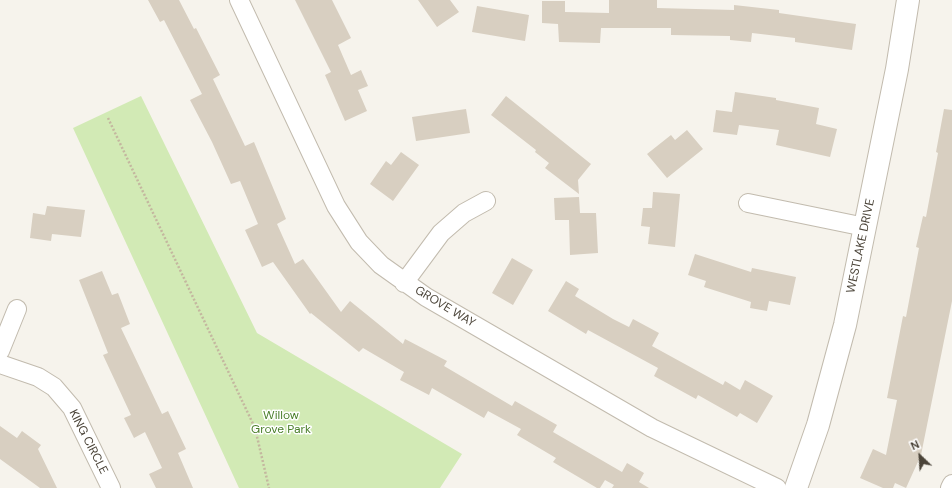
<!DOCTYPE html>
<html>
<head>
<meta charset="utf-8">
<style>
	body { margin:0 }
	#map { position:relative; width:952px; height:488px; overflow:hidden; background:#f6f3ec; font-family:"DM Sans",sans-serif }
	canvas { display:block }
	.north { position:absolute; left:900px; top:436px; width:40px; height:40px; -webkit-text-stroke:3px #fff; paint-order:stroke; rotate:335deg; font-size:11px; font-weight:700; line-height:16px; text-align:center; color:#4b4439 }
	.north::after { content:''; display:block; margin:auto; width:14px; height:18px; background:#4b4439; clip-path:polygon(50% 0,100% 100%,50% 72%,0 100%) }
</style>
</head>
<body>
<div id="map">
<canvas width="952" height="488"></canvas>
<div class="north">N</div>
</div>
<script>
const ctx = document.querySelector('canvas').getContext('2d');
ctx.lineJoin = 'round';
function fillPath(path, color) {
  ctx.fillStyle = color;
  ctx.fill(path, 'evenodd');
}
function toPath(rows) {
  const path = new Path2D();
  for (const r of rows) {
    path.moveTo(r[0], r[1]);
    for (let i = 2; i < r.length; i += 2) path.lineTo(r[i], r[i + 1]);
  }
  return path;
}
function trace(path, color, width, dash) {
  ctx.strokeStyle = color;
  ctx.lineWidth = width;
  ctx.lineCap = dash ? 'butt' : 'round';
  ctx.setLineDash(dash || []);
  ctx.stroke(path);
}
function write(font, color, halo, rows, align = 'center') {
  ctx.font = font + ' "DM Sans",sans-serif';
  ctx.lineWidth = 3;
  ctx.setLineDash([]);
  ctx.textBaseline = 'middle';
  ctx.strokeStyle = halo;
  ctx.fillStyle = color;
  for (const [text, x, y, turn = 0] of rows) {
    ctx.save();
    ctx.translate(x, y);
    ctx.rotate((+turn || 0) * Math.PI / 180);
    ctx.textAlign = isNaN(turn) ? turn : align;
    if (halo) ctx.strokeText(text, 0, 0);
    ctx.fillText(text, 0, 0);
    ctx.restore();
  }
}
fillPath(toPath([
	[141,96,257,333,462,454,440,488,239,488,73,128]
]), '#d2eab5');
fillPath(toPath([
	[148,0,179,0,194,29,196,28,220,75,213,79,245,146,254,142,286,219,277,224,295,264,303,259,341,312,350,301,403,344,405,339,447,361,444,366,512,406,515,401,557,425,553,432,622,472,627,463,644,473,639,482,649,488,612,488,614,485,605,480,600,488,597,488,553,462,556,458,517,435,521,429,488,411,484,418,432,388,429,395,400,380,404,372,363,348,359,352,311,313,310,314,273,262,262,267,245,230,258,224,240,181,231,184,212,142,190,100,202,94,164,20,160,22],
	[295,0,332,0,351,38,338,45,351,75,361,70,368,86,358,90,367,111,345,121,325,75,331,72],
	[418,0,450,0,459,12,437,27],
	[609,0,657,0,657,8,734,10,734,5,779,10,779,13,856,24,852,50,795,42,795,38,752,33,751,42,730,40,730,36,671,35,671,28,601,28,600,43,559,42,558,24,542,23,542,1,565,1,565,12,609,13],
	[477,6,529,15,525,41,472,32],
	[735,92,776,98,776,100,819,108,816,124,837,129,830,157,776,145,779,130,739,125,737,135,713,132,716,110,732,112],
	[506,96,591,164,578,180,579,194,545,168,549,163,535,152,536,150,491,115],
	[466,109,470,133,416,141,412,117],
	[944,109,952,110,952,301,921,455,906,488,895,483,893,488,883,488,860,478,873,449,886,455,897,400,887,398,903,316,906,317,919,248,916,247,923,216,926,217,938,153,936,152],
	[687,130,703,149,667,178,647,154,671,135,675,140],
	[401,152,419,165,393,201,370,184,386,161,391,165],
	[653,192,680,194,675,247,648,244,650,227,641,226,643,208,652,208],
	[579,197,580,213,596,213,598,253,570,255,569,220,555,220,554,198],
	[47,206,85,210,81,237,52,234,51,241,30,238,33,213,45,215],
	[695,254,751,272,752,268,796,277,790,305,769,301,767,311,750,308,751,302,704,287,706,281,688,275],
	[512,258,533,270,513,305,492,293],
	[102,271,112,295,118,293,130,324,121,328,162,414,168,411,186,449,178,453,193,488,156,488,149,474,162,468,145,432,134,438,124,418,131,415,103,355,108,353,79,280],
	[566,281,579,289,575,296,613,319,629,327,633,319,659,333,652,346,723,385,725,381,740,390,745,380,773,396,757,423,740,413,737,417,698,395,696,399,654,376,658,368,588,330,586,334,548,311],
	[0,426,17,438,22,431,41,445,38,449,57,488,40,488,0,459]
]), '#d8cfc1');
const minor = toPath([
	[239,0,336,206,359,242,381,265,426,297,652,428,777,488],
	[748,203,865,227],
	[404,283,441,233,464,213,486,201],
	[0,351,17,309],
	[0,364,38,377,54,387,72,408,111,488],
	[950,488,952,484]
]);
const tertiary = toPath([
	[796,488,818,425,845,325,897,69,908,0]
]);
trace(minor, '#c2bbae', 20);
trace(tertiary, '#c2bbae', 24);
trace(toPath([
	[108,118,255,428,269,488]
]), '#c4b79f', 2.5, [2, 2]);
trace(minor, '#fff', 18);
trace(tertiary, '#fff', 22);
write('12px', '#4b4439', '#fff', [
	["WESTLAKE DRIVE",861,246,-78],
	["GROVE WAY",445,307,31],
	["KING CIRCLE",88,442,63]
]);
write('12px', '#4a7f2a', '#fff', [
	["Willow",281,416],
	["Grove Park",281,430]
]);
</script>
</body>
</html>
